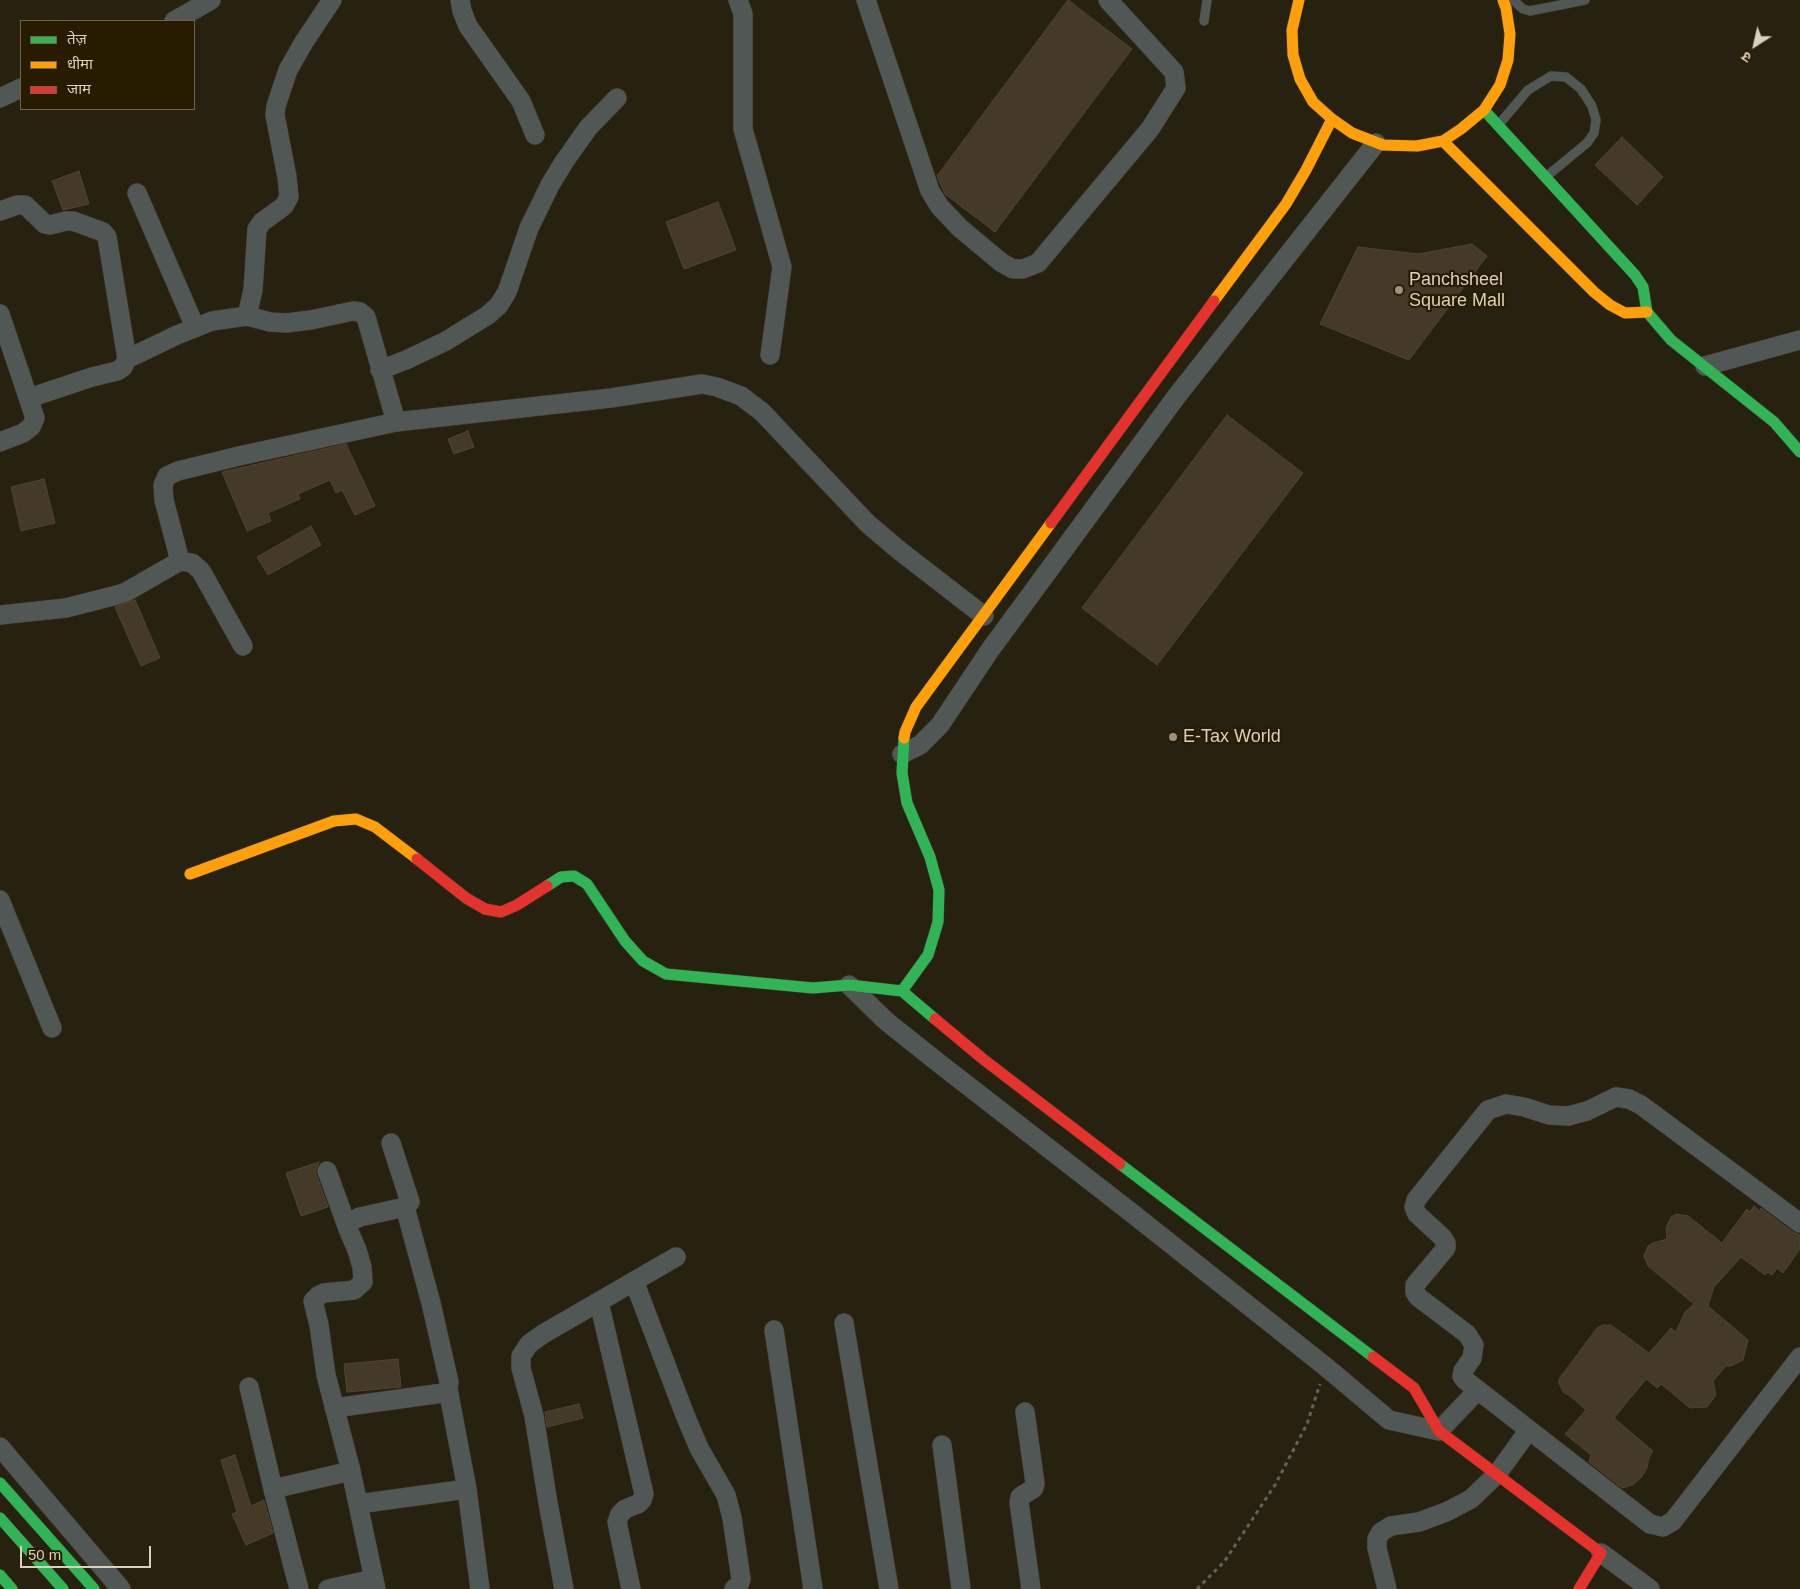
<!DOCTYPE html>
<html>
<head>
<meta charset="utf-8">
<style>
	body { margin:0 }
	#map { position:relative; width:1800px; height:1589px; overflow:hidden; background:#27210f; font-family:Helvetica,"Noto Sans Devanagari",sans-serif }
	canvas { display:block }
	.legend { position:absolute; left:20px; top:20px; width:175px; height:90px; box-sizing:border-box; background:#271b00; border:1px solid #6f644b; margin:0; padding:6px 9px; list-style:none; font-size:15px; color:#dad1bc }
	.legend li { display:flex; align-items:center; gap:10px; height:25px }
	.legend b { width:25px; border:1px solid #6f644b }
	.north { position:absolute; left:1730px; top:20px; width:50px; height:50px; -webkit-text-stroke:4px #271b00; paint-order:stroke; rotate:215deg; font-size:14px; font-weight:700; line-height:20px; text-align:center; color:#dad1bc }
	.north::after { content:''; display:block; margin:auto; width:18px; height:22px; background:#dad1bc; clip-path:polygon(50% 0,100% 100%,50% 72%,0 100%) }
	.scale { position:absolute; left:20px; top:1546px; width:131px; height:22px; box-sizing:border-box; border:2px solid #dad1bc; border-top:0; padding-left:6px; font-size:15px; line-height:18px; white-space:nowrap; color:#dad1bc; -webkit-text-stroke:4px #271b00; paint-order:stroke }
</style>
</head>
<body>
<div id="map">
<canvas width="1800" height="1589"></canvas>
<ul class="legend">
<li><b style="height:6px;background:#30b455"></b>तेज़</li>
<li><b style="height:6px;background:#ff9f0a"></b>धीमा</li>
<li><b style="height:6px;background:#e5322d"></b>जाम</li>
</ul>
<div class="north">उ</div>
<div class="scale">50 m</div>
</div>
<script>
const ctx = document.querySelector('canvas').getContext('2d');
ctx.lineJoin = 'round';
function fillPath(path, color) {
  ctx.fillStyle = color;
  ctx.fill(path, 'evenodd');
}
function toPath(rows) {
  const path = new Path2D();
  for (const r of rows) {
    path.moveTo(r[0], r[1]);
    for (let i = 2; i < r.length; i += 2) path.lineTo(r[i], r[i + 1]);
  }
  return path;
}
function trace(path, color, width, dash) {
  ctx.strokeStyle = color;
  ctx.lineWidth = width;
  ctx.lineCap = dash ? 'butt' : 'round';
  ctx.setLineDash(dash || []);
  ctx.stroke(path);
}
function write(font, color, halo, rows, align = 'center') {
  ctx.font = font + ' Helvetica,sans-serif';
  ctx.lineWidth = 4.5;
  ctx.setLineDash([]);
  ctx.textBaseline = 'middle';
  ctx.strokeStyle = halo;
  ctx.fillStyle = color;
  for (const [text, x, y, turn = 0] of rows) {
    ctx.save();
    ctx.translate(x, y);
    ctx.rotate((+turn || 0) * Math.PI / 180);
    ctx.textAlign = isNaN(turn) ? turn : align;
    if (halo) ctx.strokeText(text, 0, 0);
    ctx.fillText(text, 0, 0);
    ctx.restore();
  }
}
const building = toPath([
	[1068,0,1132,49,995,232,945,194,937,176,1068,0],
	[1622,137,1663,177,1637,205,1595,165,1622,137],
	[79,171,89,204,63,210,52,181,79,171],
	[718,202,736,250,684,269,666,222,718,202],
	[1472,244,1487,256,1409,360,1320,324,1358,247,1418,254,1472,244],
	[1227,415,1303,473,1157,665,1082,608,1227,415],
	[468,431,474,447,454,454,448,439,468,431],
	[346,444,375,506,355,515,342,490,336,493,330,480,298,494,300,499,268,513,271,521,247,531,222,472,346,444],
	[44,479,55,523,21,531,11,487,44,479],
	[311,526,321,545,268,575,257,557,311,526],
	[135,600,160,658,141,666,115,607,135,600],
	[319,1162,316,1169,316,1174,328,1207,301,1216,286,1173,319,1162],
	[1754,1206,1760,1211,1761,1208,1793,1232,1800,1235,1800,1249,1783,1273,1777,1268,1772,1275,1768,1272,1765,1275,1741,1257,1714,1287,1708,1306,1748,1340,1743,1360,1731,1366,1726,1366,1713,1381,1716,1395,1707,1407,1690,1408,1661,1384,1657,1388,1646,1379,1614,1418,1653,1451,1649,1457,1647,1468,1641,1478,1632,1485,1622,1488,1589,1462,1591,1455,1565,1434,1586,1410,1570,1396,1564,1393,1559,1384,1559,1379,1597,1328,1603,1325,1611,1325,1649,1353,1671,1328,1676,1332,1685,1312,1694,1304,1648,1266,1644,1256,1648,1246,1653,1243,1667,1239,1666,1228,1671,1217,1676,1214,1688,1216,1722,1243,1747,1209,1750,1212,1754,1206],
	[398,1359,401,1387,347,1392,344,1364,398,1359],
	[579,1404,583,1418,547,1427,545,1412,579,1404],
	[235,1455,251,1506,264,1500,273,1533,246,1545,232,1514,237,1512,221,1460,235,1455]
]);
fillPath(building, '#453a28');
trace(building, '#4e4536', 1);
const lane = toPath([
	[1513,0,1523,9,1530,11,1585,0],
	[1204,21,1207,0],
	[1500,123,1528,90,1551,76,1566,77,1581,89,1592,106,1596,120,1594,133,1587,143,1547,176]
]);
const street = toPath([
	[460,0,462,11,468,26,521,101,535,135],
	[738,0,743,14,743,129,782,267,770,355],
	[866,0,930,191,940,207,960,228,985,249,1002,263,1013,269,1023,269,1038,263,1150,129,1176,88,1174,72,1108,0],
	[174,21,211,0],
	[0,98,21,88],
	[137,193,195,327],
	[0,211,17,205,25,205,45,224,50,225,66,221,73,221,103,232,107,237,127,359,123,367,117,371,92,377,29,398],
	[0,314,35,418,31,427,23,433,0,442],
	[247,316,253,290,257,229,262,222,284,206,289,197,287,177,275,115,276,106,288,70,304,42,332,0],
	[127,359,177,335,212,321,247,316,270,322,286,323,311,320,353,311,360,312,366,317,396,422],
	[1705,366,1800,340],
	[380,370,406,360,446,341,488,315,499,305,507,292,529,228,550,185,564,162,588,128,617,98],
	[180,561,164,500,163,485,167,476,178,471,239,456,396,422,611,398,702,384,717,387,741,396,762,412,868,524,900,551,984,616],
	[0,615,66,608,117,595,126,592,180,561,192,563,201,571,243,646],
	[902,754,920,745,940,725,990,650,1176,397,1376,143],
	[0,900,52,1028],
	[849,985,886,1021,940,1064,1128,1210,1326,1367,1389,1420,1439,1431,1478,1390],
	[327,1171,348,1229],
	[1800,1223,1641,1105,1629,1099,1616,1097,1587,1111,1568,1116,1549,1115,1524,1107,1506,1104,1488,1110,1416,1200,1414,1207,1417,1214,1442,1237,1446,1243,1446,1248,1415,1285,1415,1292,1418,1297,1467,1334,1474,1345,1472,1358,1463,1371,1462,1376,1465,1380,1650,1524,1663,1527,1673,1521,1800,1357],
	[634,1281,685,1415,699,1448,726,1495,732,1518,741,1579,739,1585,734,1589],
	[599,1302,644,1494,642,1500,638,1504,625,1509,620,1514,617,1522,631,1589],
	[844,1323,889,1589],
	[774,1330,813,1589],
	[249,1387,273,1489,351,1471],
	[448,1389,467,1489,480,1589],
	[334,1408,443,1393,448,1389,449,1382,431,1303,405,1207],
	[1025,1412,1035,1483,1034,1488,1020,1497,1019,1502,1031,1589],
	[942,1445,961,1589],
	[0,1447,121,1589],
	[273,1489,299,1589],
	[358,1504,467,1489],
	[1601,1553,1650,1589],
	[328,1589,374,1579],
	[376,1589,351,1471,326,1375,319,1325,313,1301,318,1296,324,1293,354,1290,363,1282,362,1267,357,1250,348,1229,351,1221,360,1217,405,1207,410,1202,391,1143],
	[564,1589,548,1503,534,1416,521,1368,521,1356,529,1344,543,1334,676,1257],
	[1387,1589,1377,1548,1377,1539,1381,1532,1391,1526,1419,1522,1446,1512,1471,1499,1497,1474,1529,1430]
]);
const fast = toPath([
	[1484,110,1635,275,1643,287,1647,312,1671,340,1774,422,1800,452],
	[547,886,561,877,574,876,587,884,625,941,643,961,666,974,813,988,849,985,902,991,935,1019],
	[902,991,928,955,938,922,939,890,930,857,907,803,902,773,904,738],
	[1120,1164,1373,1357],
	[0,1483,94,1589],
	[0,1518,63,1589],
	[0,1575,12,1589]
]);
const slow = toPath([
	[1299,0,1292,30,1293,55,1300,79,1313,102,1332,119,1352,133,1383,145,1417,146,1443,141,1461,129,1484,110,1500,85,1508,60,1510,34,1506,8,1503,0],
	[1443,141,1594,292,1610,305,1625,313,1647,312],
	[1214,301,1286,204,1306,170,1332,119],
	[904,738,905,732,916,707,1051,523],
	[190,874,334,821,356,819,375,827,417,859]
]);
const jam = toPath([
	[1051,523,1214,301],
	[417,859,466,898,485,909,501,912,517,905,547,886],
	[935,1019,983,1059,1120,1164],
	[1373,1357,1414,1388,1439,1431,1601,1553,1579,1589]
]);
trace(lane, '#423c2c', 10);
trace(street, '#423c2c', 20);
trace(fast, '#423c2c', 12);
trace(slow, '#423c2c', 12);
trace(jam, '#423c2c', 12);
trace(toPath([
	[1197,1589,1224,1562,1275,1485,1307,1424,1320,1384]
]), '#60625c', 3, [4, 4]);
trace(lane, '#505755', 9);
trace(street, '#505755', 19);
trace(fast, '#30b455', 11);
trace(slow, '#ff9f0a', 11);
trace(jam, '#e5322d', 11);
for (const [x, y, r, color] of [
	[1399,290,5,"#9b937f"],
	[1173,737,5,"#9b937f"]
]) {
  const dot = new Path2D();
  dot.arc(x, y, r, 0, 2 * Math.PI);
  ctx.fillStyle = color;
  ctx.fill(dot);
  trace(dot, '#271b00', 2);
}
write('18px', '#dad1bc', '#271b00', [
	["Panchsheel",1409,280],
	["Square Mall",1409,301],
	["E-Tax World",1183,737]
], 'left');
</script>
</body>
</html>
